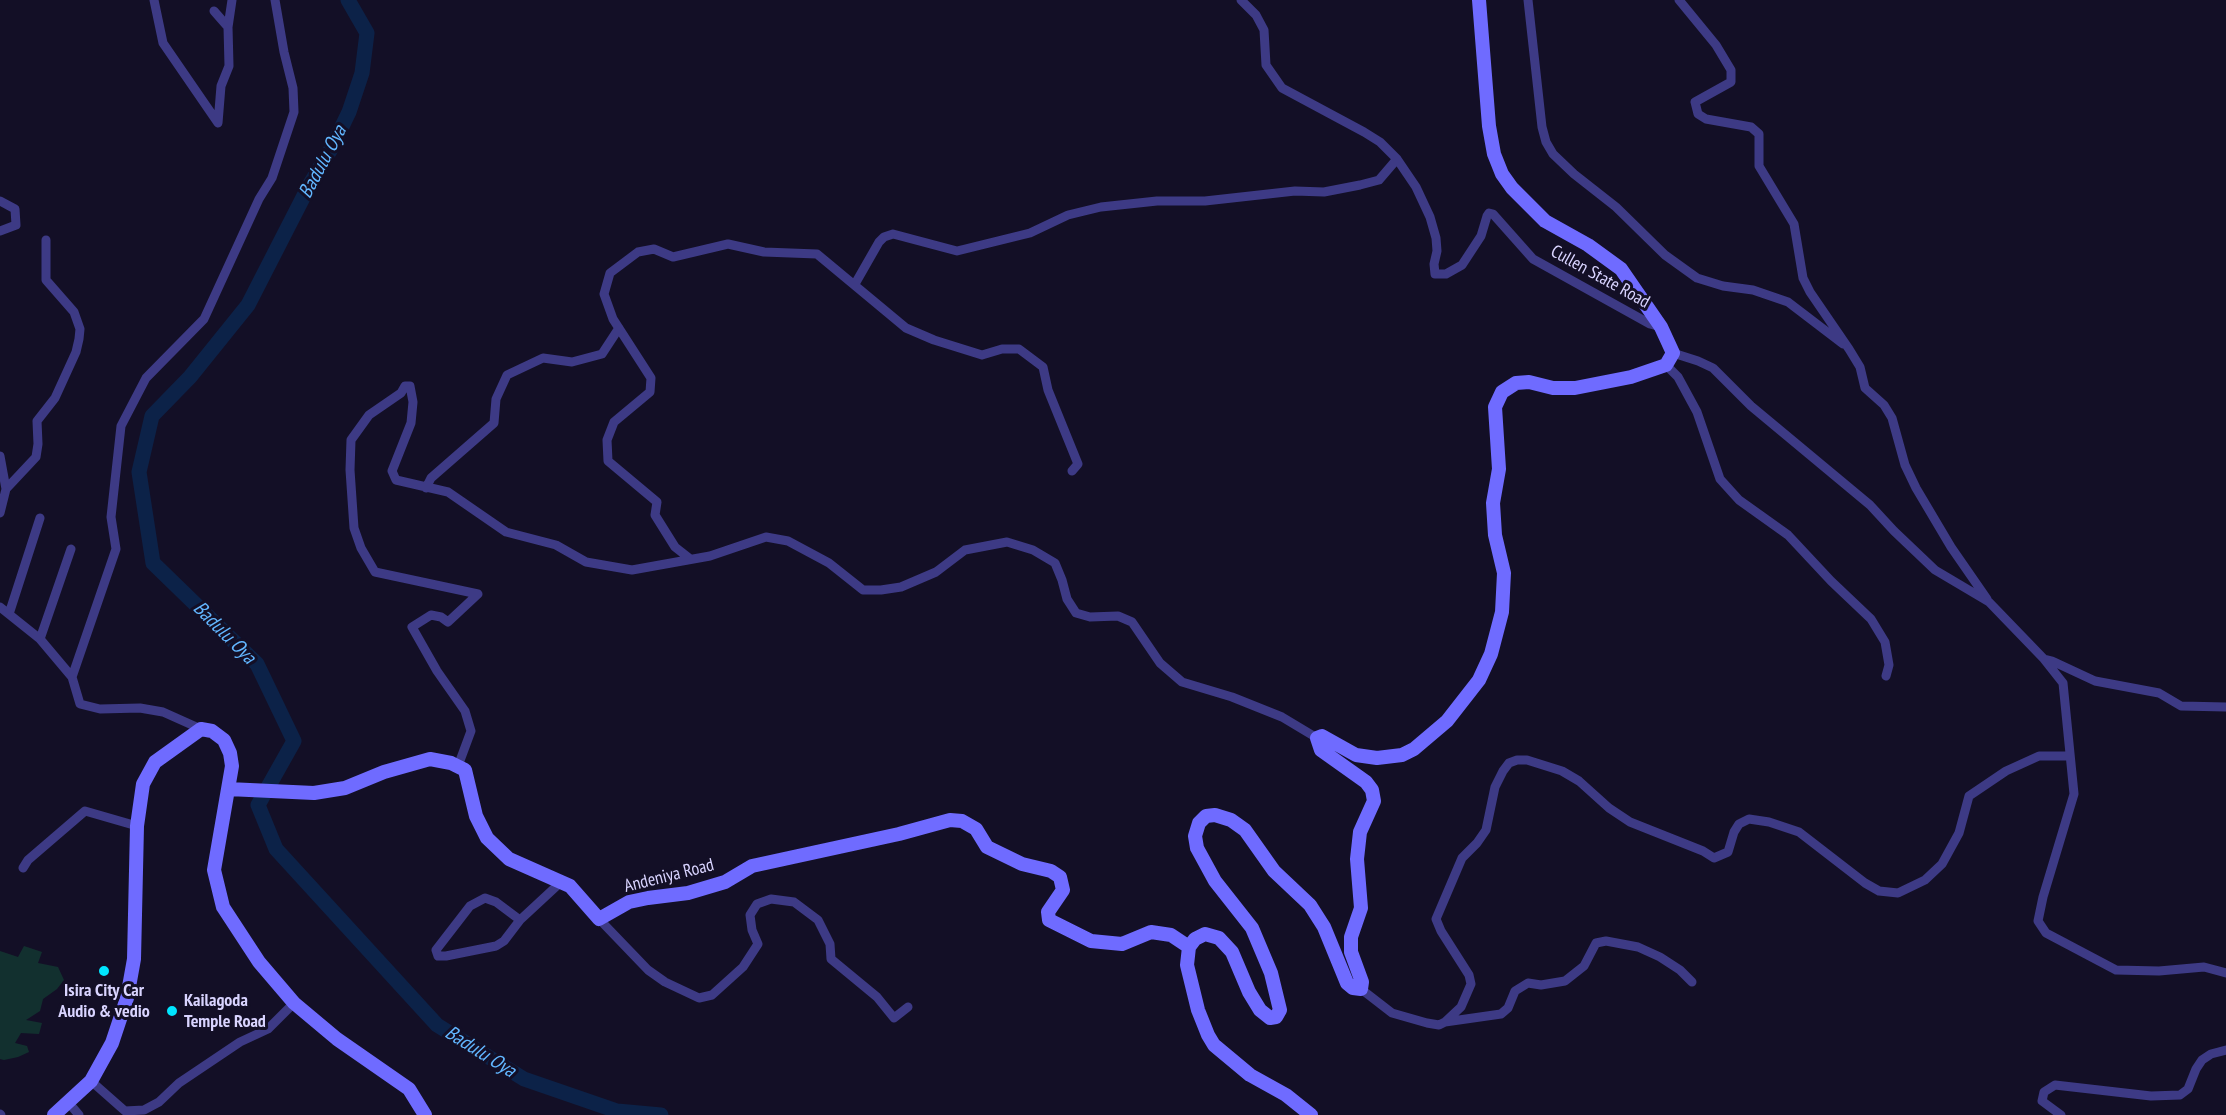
<!DOCTYPE html>
<html>
<head>
<meta charset="utf-8">
<style>
	body { margin:0 }
	canvas { display:block; background:#130f26 }
</style>
</head>
<body>
<canvas width="2226" height="1115"></canvas>
<script>
const ctx = document.querySelector('canvas').getContext('2d');
ctx.lineJoin = 'round';
function fillPath(path, color) {
  ctx.fillStyle = color;
  ctx.fill(path, 'evenodd');
}
function toPath(rows) {
  const path = new Path2D();
  for (const r of rows) {
    path.moveTo(r[0], r[1]);
    for (let i = 2; i < r.length; i += 2) path.lineTo(r[i], r[i + 1]);
  }
  return path;
}
function trace(path, color, width, dash) {
  ctx.strokeStyle = color;
  ctx.lineWidth = width;
  ctx.lineCap = dash ? 'butt' : 'round';
  ctx.setLineDash(dash || []);
  ctx.stroke(path);
}
function write(font, color, halo, rows, align = 'center') {
  ctx.font = font + ' "PT Sans Narrow",sans-serif';
  ctx.lineWidth = 6;
  ctx.setLineDash([]);
  ctx.textBaseline = 'middle';
  ctx.strokeStyle = halo;
  ctx.fillStyle = color;
  for (const [text, x, y, turn = 0] of rows) {
    ctx.save();
    ctx.translate(x, y);
    ctx.rotate((+turn || 0) * Math.PI / 180);
    ctx.textAlign = isNaN(turn) ? turn : align;
    if (halo) ctx.strokeText(text, 0, 0);
    ctx.fillText(text, 0, 0);
    ctx.restore();
  }
}
fillPath(toPath([
	[24,946,42,952,38,963,58,967,64,980,57,989,43,999,40,1011,26,1020,42,1023,39,1034,21,1033,15,1043,27,1046,29,1052,18,1057,4,1060,0,1059,0,951,18,957]
]), '#12302f');
trace(toPath([
	[348,0,367,33,362,73,349,112,331,149,310,184,248,305,190,377,152,416,139,472,153,563,257,664,294,741,258,805,276,849,437,1025,524,1079,617,1111,661,1115]
]), '#0c2248', 15);
trace(toPath([
	[154,0,163,43,218,123,221,86,229,66,228,27,232,0],
	[1241,0,1256,15,1264,30,1266,65,1282,88,1364,132,1380,142,1397,159,1416,187,1430,217,1436,238,1437,251,1434,264,1435,274,1446,274,1462,265,1481,236,1487,216,1489,213,1493,214,1533,259,1650,324,1661,327],
	[1528,0,1542,127,1546,142,1553,154,1574,174,1616,207,1665,255,1697,278,1723,286,1753,290,1788,302,1843,344],
	[1679,0,1716,45,1731,70,1731,82,1695,102,1698,114,1706,119,1751,127,1759,134,1759,166,1794,224,1803,278,1810,292,1849,349,1860,367,1865,388,1884,405,1892,418,1905,465,1916,488,1951,547,1987,599],
	[214,11,228,27],
	[0,201,15,209,16,225,0,231],
	[855,284,879,242,884,237,893,234,957,251,1030,233,1068,215,1101,207,1157,201,1205,201,1295,191,1324,192,1360,185,1379,180,1397,159],
	[1673,353,1698,361,1713,368,1751,406,1870,505,1894,531,1935,570,1989,602,2044,659,2063,683,2074,794,2043,897,2038,921,2046,933,2116,970,2159,971,2204,967,2226,973],
	[1666,365,1678,377,1697,412,1720,479,1739,500,1788,535,1831,581,1871,619,1885,642,1889,665,1886,676],
	[0,456,6,489,0,513],
	[426,488,431,478,494,423,496,399,507,375,543,358,572,362,602,354,619,328],
	[6,489,36,457,38,444,37,421,55,398,76,352,79,339,80,329,74,312,46,280,46,240],
	[689,558,675,547,655,515,657,502,608,461,607,440,614,422,650,392,651,378,613,319,604,294,610,273,638,252,654,249,673,257,728,244,764,252,817,254,906,328,934,340,982,355,1002,349,1019,349,1043,367,1048,390,1078,464,1072,471],
	[0,607,40,639,72,677,80,704,100,709,140,708,163,712,201,729],
	[9,614,40,518],
	[40,639,71,549],
	[2044,659,2052,661,2095,681,2159,693,2181,706,2226,707],
	[72,677,116,549,111,517,121,426,146,378,204,319,259,199,272,178,294,112,293,88,284,52,275,0],
	[458,766,471,731,465,711,437,671,412,627,431,615,441,617,448,622,478,594,375,572,361,548,354,528,350,470,351,440,369,415,401,393,405,386,410,386,413,402,411,423,392,471,396,480,448,492,506,532,556,545,586,562,632,570,710,556,766,537,788,541,829,563,863,590,881,590,901,587,936,572,965,550,1007,542,1033,550,1055,563,1062,580,1067,599,1076,613,1090,617,1118,616,1132,622,1160,663,1182,682,1232,697,1282,717,1317,738],
	[23,868,28,860,85,811,137,826],
	[599,919,648,970,665,982,699,998,712,995,743,967,758,944,752,930,750,915,757,904,771,899,794,902,818,920,830,944,831,959,877,997,894,1018,908,1007],
	[520,920,504,941,496,946,446,956,438,956,436,950,470,906,485,898,496,902,520,920,561,882],
	[1361,989,1392,1013,1427,1023,1439,1025,1445,1022,1461,1007,1471,984,1469,975,1441,931,1436,919,1462,858,1477,843,1486,830,1495,787,1503,771,1509,763,1517,760,1527,760,1562,771,1579,781,1609,808,1630,822,1703,851,1714,858,1728,852,1734,832,1739,824,1749,819,1769,822,1799,832,1865,883,1879,891,1898,893,1925,880,1942,864,1959,833,1969,796,2006,771,2039,756,2069,756],
	[1445,1022,1501,1014,1508,1008,1515,991,1528,983,1541,985,1565,981,1584,966,1596,943,1606,941,1638,947,1660,957,1680,970,1692,982],
	[91,1081,125,1111,144,1110,159,1102,179,1083,240,1042,268,1029,294,1003],
	[68,1102,79,1115],
	[0,1114,1,1115],
	[2061,1115,2042,1101,2044,1092,2055,1085,2151,1096,2180,1095,2188,1089,2196,1069,2202,1060,2211,1054,2226,1050]
]), '#3d3a85', 9);
trace(toPath([
	[228,789,314,793,345,788,384,772,430,759,451,763,465,770,476,816,487,838,509,859,570,886,599,919,629,902,648,898,688,893,725,882,752,866,899,834,950,820,962,821,976,829,987,847,1022,864,1051,871,1060,877,1063,890,1048,912,1049,920,1091,941,1122,944,1151,932,1171,935,1189,947],
	[54,1115,91,1081,112,1043,127,998,134,959,137,826,143,784,155,762,201,729,212,731,224,740,230,753,232,766,214,870,223,907,259,962,294,1003,337,1039,409,1089,425,1115],
	[1311,1115,1286,1095,1250,1075,1214,1045,1208,1035,1198,1010,1187,965,1189,947,1195,939,1205,934,1219,938,1232,952,1249,992,1260,1010,1270,1018,1276,1017,1280,1010,1271,973,1252,928,1215,881,1197,848,1195,836,1199,823,1206,816,1215,815,1231,820,1245,830,1274,871,1310,905,1324,927,1347,983,1353,988,1361,989,1362,982,1351,952,1351,937,1361,908,1357,859,1360,832,1374,801,1372,790,1366,782,1321,750,1317,738,1322,736,1356,755,1377,758,1402,755,1414,749,1447,721,1479,680,1491,654,1502,612,1504,573,1495,535,1493,503,1499,469,1495,407,1502,392,1516,383,1529,382,1553,388,1575,388,1631,377,1666,365,1673,353,1661,327,1621,269,1588,245,1545,221,1512,188,1502,174,1494,154,1489,126,1479,0]
]), '#6f6bff', 14);
for (const [x, y, r, color] of [
	[104,971,6,"#00e5ff"],
	[172,1011,6,"#00e5ff"]
]) {
  const dot = new Path2D();
  dot.arc(x, y, r, 0, 2 * Math.PI);
  ctx.fillStyle = color;
  ctx.fill(dot);
  trace(dot, '#130f26', 2);
}
write('18px', '#d9d4ff', '#130f26', [
	["Cullen State Road",1600,277,29],
	["Andeniya Road",669,876,-14]
]);
write('bold 18px', '#d9d4ff', '#130f26', [
	["Isira City Car",104,991],
	["Audio & vedio",104,1012],
	["Kailagoda",184,1001,"left"],
	["Temple Road",184,1022,"left"]
]);
write('italic 20px', '#62b6ff', '#130f26', [
	["Badulu Oya",323,162,-62],
	["Badulu Oya",224,633,45],
	["Badulu Oya",480,1052,32]
]);
</script>
</body>
</html>
